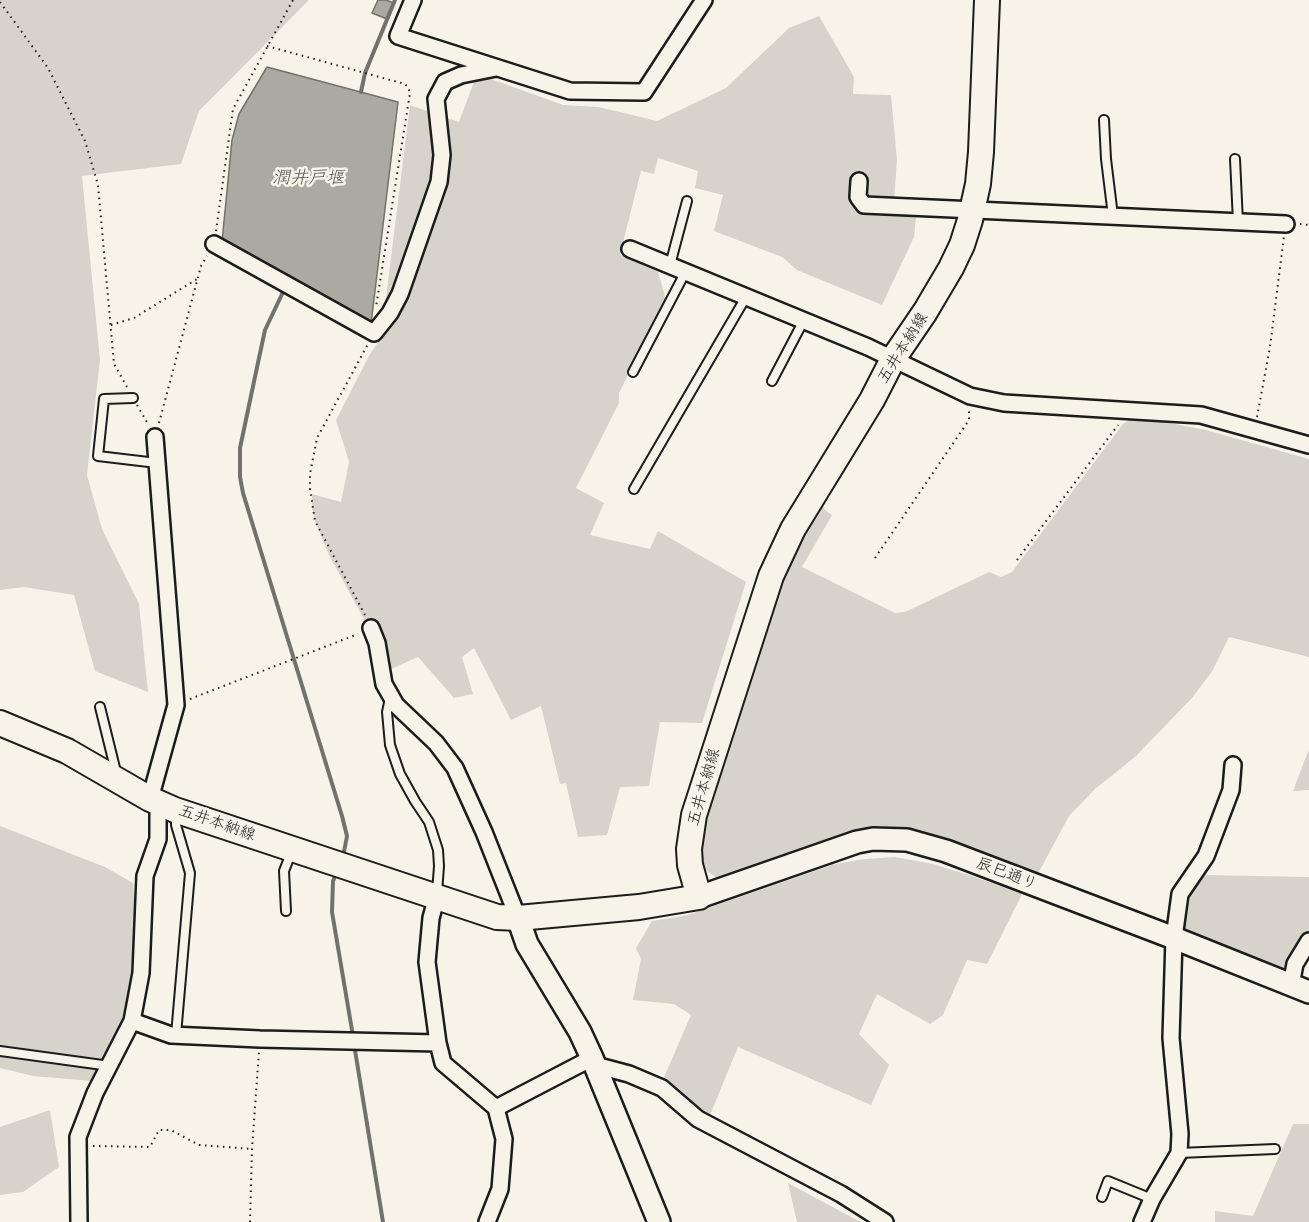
<!DOCTYPE html>
<html>
<head>
<meta charset="utf-8">
<style>
	body { margin:0 }
	canvas { display:block; background:#f7f3e8 }
</style>
</head>
<body>
<canvas width="1309" height="1222"></canvas>
<script>
const ctx = document.querySelector('canvas').getContext('2d');
ctx.lineJoin = 'round';
function fillPath(path, color) {
  ctx.fillStyle = color;
  ctx.fill(path, 'evenodd');
}
function toPath(rows) {
  const path = new Path2D();
  for (const r of rows) {
    path.moveTo(r[0], r[1]);
    for (let i = 2; i < r.length; i += 2) path.lineTo(r[i], r[i + 1]);
  }
  return path;
}
function trace(path, color, width, dash) {
  ctx.strokeStyle = color;
  ctx.lineWidth = width;
  ctx.lineCap = dash ? 'butt' : 'round';
  ctx.setLineDash(dash || []);
  ctx.stroke(path);
}
function write(font, color, halo, rows, align = 'center') {
  ctx.font = font + ' "Playpen Sans","Klee One",sans-serif';
  ctx.lineWidth = 5;
  ctx.setLineDash([]);
  ctx.textBaseline = 'middle';
  ctx.strokeStyle = halo;
  ctx.fillStyle = color;
  for (const [text, x, y, turn = 0] of rows) {
    ctx.save();
    ctx.translate(x, y);
    ctx.rotate((+turn || 0) * Math.PI / 180);
    ctx.textAlign = isNaN(turn) ? turn : align;
    if (halo) ctx.strokeText(text, 0, 0);
    ctx.fillText(text, 0, 0);
    ctx.restore();
  }
}
fillPath(toPath([
	[0,0,309,0,199,111,181,164,82,176,100,360,87,475,102,529,139,604,148,692,95,671,74,595,24,587,0,590],
	[819,16,854,77,853,94,891,95,897,160,893,213,916,217,914,237,882,305,797,270,782,257,714,231,723,195,695,188,698,171,658,158,654,174,641,171,620,255,658,272,666,300,619,393,619,403,576,488,604,503,590,535,650,549,658,531,746,582,702,723,660,722,649,786,620,787,607,835,578,837,566,783,560,784,541,706,511,720,474,648,462,657,473,694,454,698,418,657,380,674,372,634,329,555,315,521,312,508,312,494,341,502,349,462,336,420,370,354,381,338,410,105,459,122,475,79,480,75,563,105,599,107,657,121,726,88,789,28],
	[1129,420,1164,422,1206,430,1309,459,1309,657,1229,637,1213,670,1192,698,1135,757,1095,789,1069,816,1034,881,913,836,725,884,699,865,701,826,768,621,791,559,822,502,825,510,832,515,802,567,895,613,905,612,989,572,1001,577,1012,572,1123,424],
	[1309,750,1309,790,1293,791,1307,754],
	[0,826,105,867,133,883,143,989,92,1081,33,1076,0,1068],
	[895,857,933,864,975,877,1022,894,987,964,967,960,943,1015,930,1024,877,994,859,1034,889,1065,871,1105,738,1047,705,1127,658,1091,691,1015,674,1004,633,1000,641,959,636,948,652,921,688,915,835,864,865,859],
	[1204,875,1309,877,1309,937,1286,977,1173,933,1189,886,1195,886],
	[50,1110,59,1167,23,1192,0,1195,0,1127],
	[1293,1124,1309,1124,1309,1222,1215,1222,1215,1211,1253,1216],
	[788,1183,853,1218,861,1222,797,1222]
]), '#d7d3cb');
const water = toPath([
	[378,0,386,0,394,3,387,19,372,13,378,0],
	[267,67,398,102,370,332,365,338,221,252,232,140,239,114,267,67]
]);
fillPath(water, '#aca9a2');
trace(water, '#72716c', 1.5);
trace(toPath([
	[361,92,365,73,395,0],
	[284,290,265,330,259,358,240,448,240,477,243,493,342,816,347,836,343,857],
	[337,872,333,881,332,912,353,1036],
	[354,1044,383,1222]
]), '#72716c', 4);
const lane = toPath([
	[1104,120,1106,159,1113,216],
	[1235,159,1238,222],
	[670,265,687,201],
	[633,372,686,271],
	[772,381,804,320],
	[133,398,104,399,98,456,157,463],
	[634,489,746,297],
	[390,698,387,712,390,745,400,774,415,801,429,822,438,850,439,866,437,893],
	[100,707,116,772],
	[176,814,176,825,190,873,176,1035],
	[286,911,284,871,291,853],
	[0,1051,110,1066],
	[1179,1153,1275,1149],
	[1102,1197,1108,1181,1152,1199]
]);
const street = toPath([
	[413,0,398,36,570,91,644,92,704,0],
	[859,181,858,197,864,205,1286,224],
	[214,244,374,333,390,313,400,294,439,182,442,155,436,99,445,82,461,75,496,68],
	[630,249,868,347,970,396,1004,403,1201,415,1309,445],
	[371,628,377,643,384,684,396,705,436,743,455,768,484,832,518,918],
	[150,799,176,705,155,437],
	[437,896,431,918,427,962,438,1043,443,1063,496,1108,504,1139,500,1189,487,1222],
	[1291,985,1295,964,1309,941],
	[132,1021,171,1035,260,1039,438,1043],
	[595,1065,629,1074,662,1088,698,1119,841,1194,885,1222],
	[496,1108,592,1058],
	[79,1222,78,1137,95,1093,132,1021,141,973,145,876,158,839,158,802],
	[1142,1222,1152,1199,1179,1153,1180,1134,1171,1038,1174,938,1180,894,1206,856,1231,790,1233,765]
]);
const secondary = toPath([
	[699,897,857,842,873,839,907,840,946,851,1174,938,1309,992],
	[518,918,527,944,580,1032,592,1058,659,1222]
]);
const primary = toPath([
	[0,723,67,751,150,799,175,810,497,917,518,918,639,907,699,897,690,865,689,849,694,815,771,576,793,529,872,400,893,359,925,312,951,268,962,245,970,220,978,184,981,152,987,0]
]);
trace(lane, '#1c1c1c', 12);
trace(street, '#1c1c1c', 20);
trace(secondary, '#1c1c1c', 26);
trace(primary, '#1c1c1c', 28);
trace(toPath([
	[0,2,48,68,85,141,98,185,114,364,127,387],
	[267,46,405,84,408,87,410,93,376,307],
	[1300,224,1309,225],
	[216,231,233,109,293,0],
	[111,325,134,318,197,279],
	[137,405,148,424],
	[1257,417,1270,347,1284,236],
	[159,423,201,266,207,256],
	[875,558,969,420,969,410],
	[1017,560,1118,425],
	[365,615,315,521,310,489,310,474,317,438,368,344],
	[190,699,358,634],
	[93,1146,150,1147,159,1130,171,1130,199,1145,252,1149],
	[250,1222,252,1149,259,1051]
]), '#1c1c1c', 2, [1.5, 4.5]);
trace(lane, '#f7f3e8', 8);
trace(street, '#f7f3e8', 15);
trace(secondary, '#f7f3e8', 21);
trace(primary, '#f7f3e8', 24);
write('16px', '#1c1c1c', '#f7f3e8', [
	["五井本納線",903,348,-58],
	["五井本納線",704,787,-74],
	["五井本納線",217,823,19],
	["辰巳通り",1007,874,21]
]);
write('italic 18px', '#565452', '#f7f3e8', [
	["潤井戸堰",308,178]
]);
</script>
</body>
</html>
